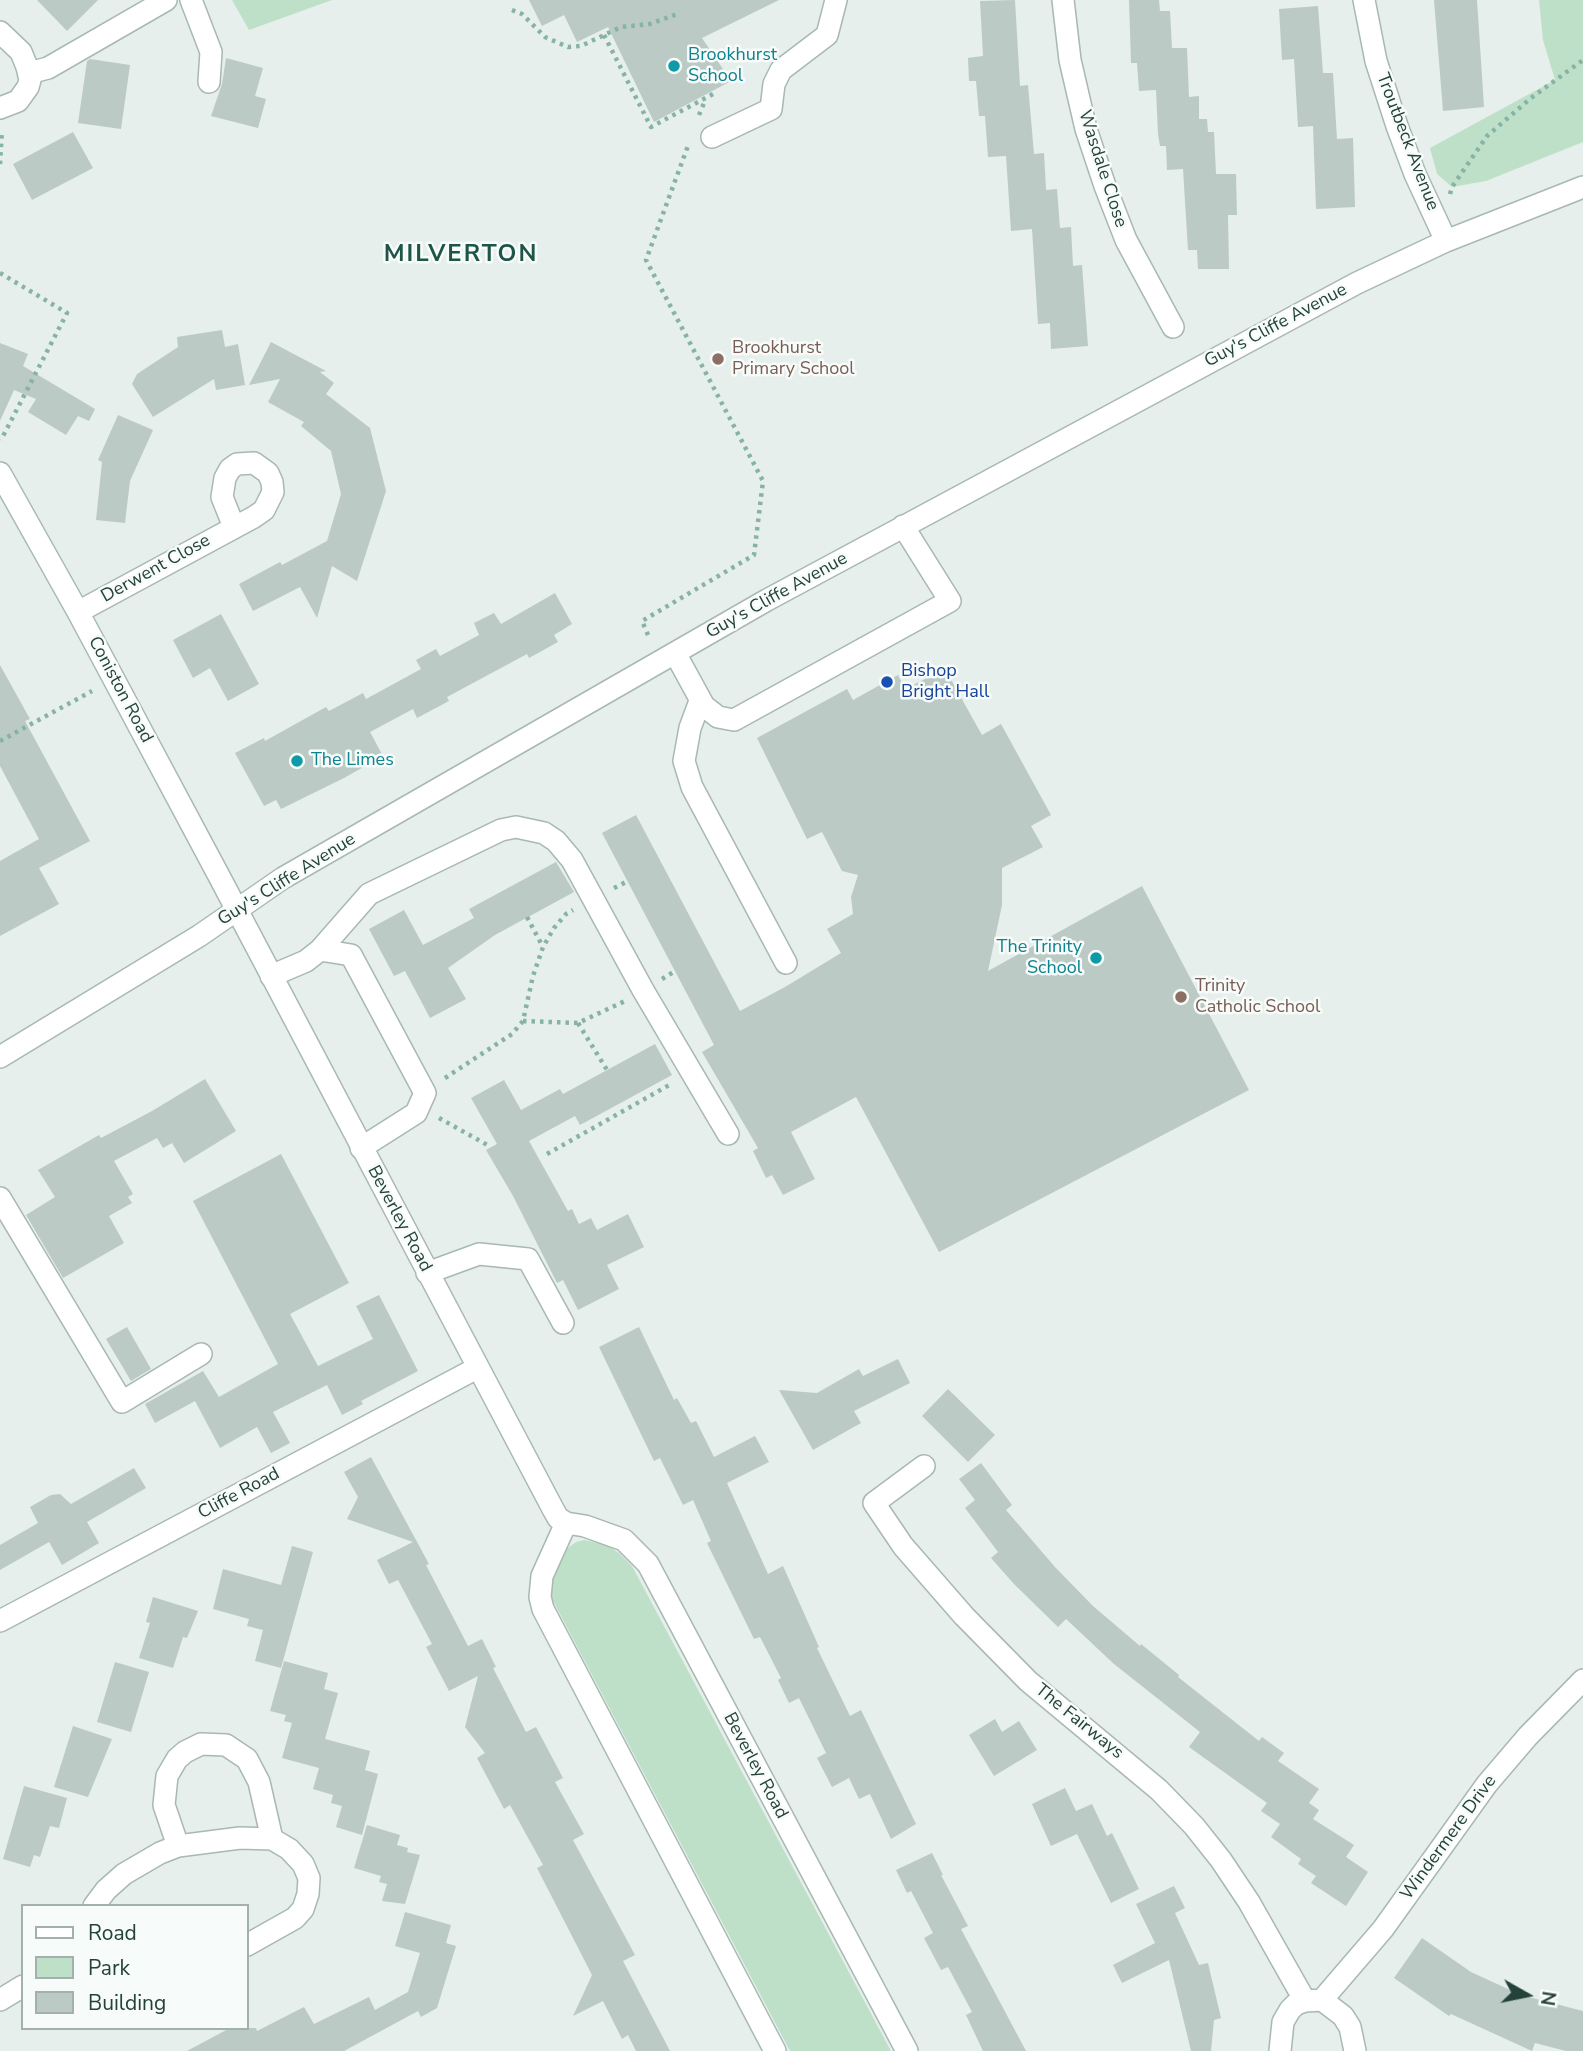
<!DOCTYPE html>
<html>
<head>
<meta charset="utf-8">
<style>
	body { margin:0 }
	#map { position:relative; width:1583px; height:2051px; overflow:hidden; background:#e6efeb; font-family:"Nunito Sans",sans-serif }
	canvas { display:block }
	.legend { position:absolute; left:21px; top:1904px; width:228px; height:126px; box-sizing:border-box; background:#f7fbf9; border:2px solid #a3b1ad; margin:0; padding:9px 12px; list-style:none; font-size:21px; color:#24423a }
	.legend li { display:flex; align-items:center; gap:14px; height:35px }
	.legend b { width:35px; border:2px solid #a3b1ad }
	.north { position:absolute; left:1492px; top:1960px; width:70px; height:70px; -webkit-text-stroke:5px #f7fbf9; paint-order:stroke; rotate:99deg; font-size:19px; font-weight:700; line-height:28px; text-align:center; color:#24423a }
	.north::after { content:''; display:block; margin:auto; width:24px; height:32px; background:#24423a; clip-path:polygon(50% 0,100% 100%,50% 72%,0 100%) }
</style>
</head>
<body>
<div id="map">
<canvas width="1583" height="2051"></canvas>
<ul class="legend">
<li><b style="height:9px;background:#fff"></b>Road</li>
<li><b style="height:19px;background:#bfe0c8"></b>Park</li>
<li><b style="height:19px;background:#bbcac4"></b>Building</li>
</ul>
<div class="north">N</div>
</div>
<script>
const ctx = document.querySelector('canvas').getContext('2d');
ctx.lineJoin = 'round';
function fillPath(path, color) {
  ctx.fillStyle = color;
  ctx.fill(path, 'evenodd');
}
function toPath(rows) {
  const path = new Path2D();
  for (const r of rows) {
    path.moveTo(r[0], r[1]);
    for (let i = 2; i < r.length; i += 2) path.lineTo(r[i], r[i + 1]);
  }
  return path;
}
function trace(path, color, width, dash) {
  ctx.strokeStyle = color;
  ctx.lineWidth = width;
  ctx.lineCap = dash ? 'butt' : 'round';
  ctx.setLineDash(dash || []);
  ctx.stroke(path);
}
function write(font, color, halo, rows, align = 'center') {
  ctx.font = font + ' "Nunito Sans",sans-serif';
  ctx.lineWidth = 5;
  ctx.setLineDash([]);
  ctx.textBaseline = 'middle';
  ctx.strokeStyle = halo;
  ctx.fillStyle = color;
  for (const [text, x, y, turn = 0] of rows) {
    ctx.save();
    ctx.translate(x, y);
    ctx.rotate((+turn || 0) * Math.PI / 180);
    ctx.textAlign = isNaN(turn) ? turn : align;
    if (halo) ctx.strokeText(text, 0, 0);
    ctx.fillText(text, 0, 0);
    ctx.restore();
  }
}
fillPath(toPath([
	[232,0,332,0,249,30],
	[1539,0,1583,0,1583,142,1486,181,1452,187,1437,174,1430,148,1555,80,1543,40],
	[584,1540,607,1545,619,1553,632,1566,891,2051,790,2051,551,1597,549,1586,553,1570,561,1557,568,1548,576,1542]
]), '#bfe0c8');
fillPath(toPath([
	[37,0,98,0,67,31],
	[529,0,779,0,702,38,731,81,654,122,608,27,577,42,564,15,542,26],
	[1015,0,1020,86,1028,85,1034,154,1044,153,1046,190,1057,189,1060,228,1071,227,1073,266,1082,265,1088,346,1051,349,1050,323,1038,324,1032,229,1011,231,1006,156,988,157,985,116,979,116,976,81,969,81,968,58,983,56,980,1],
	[1129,0,1159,0,1160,11,1170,11,1172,48,1187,48,1189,97,1199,96,1199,119,1207,119,1208,132,1214,132,1216,174,1236,174,1237,215,1228,215,1229,269,1198,269,1197,250,1188,250,1183,169,1167,170,1166,146,1160,146,1158,134,1156,90,1139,91,1137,63,1131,63],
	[1434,0,1477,0,1484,107,1443,111],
	[1318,6,1323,73,1333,73,1337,139,1353,138,1355,207,1316,209,1313,126,1298,127,1294,59,1282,60,1279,9],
	[226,58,263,68,255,96,266,99,258,128,211,116,222,84],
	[90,59,130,65,121,129,78,123,87,61],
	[73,132,93,168,32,200,13,164],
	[222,330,225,347,238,344,245,385,216,390,214,379,153,417,132,384,137,374,178,347,177,337],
	[271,342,326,371,320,372,334,383,326,394,370,428,386,491,357,581,332,566,317,618,300,587,253,611,239,584,280,562,282,565,327,541,341,494,331,451,301,426,304,422,268,402,280,379,249,385],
	[0,343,28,354,23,366,95,409,89,421,78,416,66,435,28,412,36,399,14,390,0,421],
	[118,415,153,430,130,481,125,523,96,520,102,462,98,460],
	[555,593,572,624,554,635,558,642,529,658,527,654,447,697,449,701,417,718,413,709,370,732,383,756,344,778,281,809,276,800,264,806,235,753,264,738,265,741,326,707,329,711,363,693,366,699,421,669,416,660,436,649,440,656,479,635,474,623,494,613,501,624],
	[221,614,259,684,228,701,210,668,193,678,173,640],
	[0,665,30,719,25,721,90,841,39,868,59,904,0,936,0,861,39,839,0,766],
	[945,669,982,735,1001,724,1051,815,1031,826,1043,847,1002,868,1002,905,988,971,1142,886,1249,1090,939,1252,856,1097,791,1132,815,1179,783,1195,772,1175,766,1178,753,1151,758,1148,702,1052,714,1045,602,833,636,815,740,1011,785,987,841,953,827,929,853,914,851,897,858,875,842,871,822,832,807,839,757,738,847,689,853,700,898,675,905,689],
	[556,862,574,892,495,935,448,968,466,999,430,1018,405,971,394,976,369,929,404,910,423,945,474,918,469,909],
	[655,1044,672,1075,580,1125,575,1116,529,1141,568,1211,572,1209,579,1224,591,1218,597,1230,628,1214,644,1247,607,1265,619,1289,578,1310,563,1280,557,1283,513,1196,486,1150,497,1144,471,1098,504,1080,521,1110,560,1089,563,1094],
	[205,1079,236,1131,184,1163,172,1143,163,1148,157,1138,114,1161,133,1194,128,1197,132,1203,109,1216,124,1243,63,1278,26,1215,55,1197,38,1170,99,1135,101,1138,152,1111],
	[281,1154,349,1283,290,1314,318,1366,373,1339,356,1306,379,1295,418,1371,361,1401,363,1404,342,1415,327,1385,273,1412,290,1443,271,1453,257,1427,220,1448,195,1401,155,1423,145,1404,203,1371,219,1397,278,1364,193,1201],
	[127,1327,151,1369,131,1381,106,1339],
	[639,1327,674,1400,677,1398,691,1423,696,1421,714,1457,755,1436,769,1462,727,1483,768,1574,783,1566,819,1647,817,1648,850,1716,861,1710,916,1824,891,1839,870,1794,859,1799,849,1778,832,1787,817,1758,826,1753,799,1698,789,1703,778,1680,781,1678,760,1637,754,1639,707,1543,711,1541,693,1500,683,1505,660,1458,654,1461,599,1347],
	[898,1359,910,1383,854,1411,861,1423,813,1450,779,1390,817,1393,859,1369,863,1376],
	[948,1389,995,1435,968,1462,922,1416],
	[371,1457,429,1564,426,1565,468,1646,482,1639,496,1667,493,1668,526,1732,536,1727,563,1778,555,1782,584,1834,573,1840,635,1955,623,1961,670,2051,636,2051,628,2035,622,2039,603,2001,573,2016,592,1975,537,1868,543,1865,510,1805,504,1809,477,1758,485,1753,465,1727,478,1676,449,1691,426,1647,432,1644,398,1580,389,1584,377,1560,413,1542,347,1519,358,1497,344,1472],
	[981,1463,1012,1505,1006,1510,1055,1567,1093,1606,1140,1646,1141,1644,1179,1675,1178,1677,1259,1741,1262,1737,1284,1753,1278,1761,1319,1789,1309,1803,1319,1810,1313,1819,1354,1845,1346,1857,1368,1872,1346,1906,1311,1883,1316,1876,1298,1864,1301,1859,1271,1837,1280,1824,1261,1811,1267,1803,1189,1747,1200,1732,1114,1664,1066,1619,1058,1627,1014,1584,991,1558,998,1552,965,1508,975,1500,959,1479],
	[134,1468,146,1488,87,1522,99,1543,62,1565,49,1542,0,1570,0,1545,38,1523,30,1507,51,1495,60,1494,71,1504],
	[292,1546,313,1552,281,1668,255,1661,263,1630,247,1626,249,1619,213,1609,223,1569,281,1585],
	[153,1597,198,1611,187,1638,183,1637,173,1668,139,1658,150,1623,146,1622],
	[284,1661,328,1673,324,1689,338,1693,325,1739,370,1751,365,1770,378,1774,362,1835,336,1827,342,1806,331,1803,333,1795,313,1789,319,1768,282,1758,292,1723,284,1721,286,1715,270,1711],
	[115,1662,149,1672,131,1732,97,1722],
	[995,1719,1002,1732,1019,1721,1037,1750,994,1776,969,1735],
	[73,1726,112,1739,88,1797,54,1787],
	[24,1786,67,1798,59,1828,50,1826,40,1857,34,1855,30,1867,3,1859],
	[1065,1788,1076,1811,1092,1804,1107,1836,1112,1833,1139,1889,1111,1903,1077,1834,1051,1846,1032,1804],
	[367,1825,400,1835,397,1845,408,1848,407,1852,420,1855,405,1904,382,1901,387,1884,379,1882,381,1876,354,1868],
	[932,1853,943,1875,941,1875,968,1926,961,1929,1026,2051,983,2051,966,2015,972,2012,948,1967,941,1970,924,1938,933,1933,911,1891,907,1893,896,1870],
	[1174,1886,1185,1908,1175,1913,1199,1965,1208,1963,1221,2018,1214,2020,1211,2051,1191,2051,1169,1960,1122,1983,1113,1965,1155,1943,1136,1904],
	[405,1912,451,1925,446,1943,456,1946,437,2008,421,2017,418,2011,344,2051,187,2051,230,2028,256,2028,257,2031,304,2007,314,2024,369,1997,375,2010,408,1992,420,1953,395,1946],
	[1422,1938,1471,1972,1521,1995,1583,2011,1583,2051,1566,2051,1535,2043,1532,2051,1451,2014,1449,2016,1394,1978]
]), '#bbcac4');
const minor = toPath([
	[191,0,211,52,209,82],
	[1063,0,1070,60,1086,129,1105,186,1126,240,1173,327],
	[1364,0,1376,61,1397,126,1415,174,1446,241],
	[0,32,21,52,27,67,30,80,28,87,18,101,0,108],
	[29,73,48,68,166,0],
	[712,137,771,109,774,84,781,70,827,35,836,0],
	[0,473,78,612,219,876,553,1509,558,1518,566,1523,585,1526,624,1540,648,1564,907,2051],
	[78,612,254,517,264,510,273,492,272,482,268,473,254,463,237,464,230,469,225,478,222,497,234,527],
	[675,653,704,706,718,717,734,720,950,601,903,526],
	[700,701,690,728,684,761,692,787,786,963],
	[320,950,351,955,425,1093,416,1113,361,1148],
	[271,976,306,961,320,950,369,894,501,830,516,827,544,833,556,841,572,860,643,990,728,1134],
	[0,1057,199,936,283,878,767,600,1357,283,1446,241,1583,187],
	[0,1198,122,1402,201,1354],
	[427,1273,479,1254,528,1259,563,1323],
	[924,1466,874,1503,903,1546,964,1616,1028,1681,1159,1790,1194,1826,1221,1860,1249,1902,1305,2001],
	[566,1523,542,1576,540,1597,543,1609,775,2051],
	[0,1621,477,1368],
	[178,1846,164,1805,167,1776,177,1759,185,1752,201,1744,226,1745,247,1759,259,1782,272,1839],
	[94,1906,106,1890,124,1874,160,1853,178,1846,240,1838,272,1839,289,1849,303,1864,309,1878,308,1894,303,1909,295,1918,247,1945],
	[0,2000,23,1986],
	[1322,2000,1383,1929,1487,1784,1528,1736,1583,1680],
	[1280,2051,1283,2022,1290,2010,1296,2004,1305,2001,1322,2000,1343,2016,1350,2027,1355,2051]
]);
trace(minor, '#a8b8b2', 24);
trace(toPath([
	[512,10,522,14,545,37,568,47,581,46,621,27,650,24,677,14],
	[604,35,651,127,713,94],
	[699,115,704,103],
	[0,164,2,130],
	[1450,194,1452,187,1487,136,1531,98,1583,60],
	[0,273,67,313,1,440],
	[648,635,642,621,754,555,763,481,646,260,689,143],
	[0,741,92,691],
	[614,888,628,881],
	[527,917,543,947],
	[662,979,675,971],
	[523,1021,578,1023,625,1001],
	[578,1023,607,1070],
	[445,1078,512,1034,523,1021,533,976,543,947,554,928,566,914,573,910],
	[439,1118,491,1147],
	[547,1154,671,1084]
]), '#86b3a5', 4.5, [3.5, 5]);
trace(minor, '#fff', 21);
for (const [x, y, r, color] of [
	[674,66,7,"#0f9aa8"],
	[718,359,7,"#8d6e63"],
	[887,682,7,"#1a4fb4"],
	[297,761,7,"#0f9aa8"],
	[1096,958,7,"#0f9aa8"],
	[1181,997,7,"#8d6e63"]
]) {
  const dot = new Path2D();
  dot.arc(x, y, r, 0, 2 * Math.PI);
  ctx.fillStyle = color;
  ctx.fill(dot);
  trace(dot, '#f7fbf9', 2.5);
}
write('18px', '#0d838f', '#f7fbf9', [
	["Brookhurst",688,56],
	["School",688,77],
	["The Limes",311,761],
	["The Trinity",1082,948,"right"],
	["School",1082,969,"right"]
], 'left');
write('18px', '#24423a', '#f7fbf9', [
	["Troutbeck Avenue",1407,142,69],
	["Wasdale Close",1102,169,72],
	["Guy's Cliffe Avenue",1276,326,-28],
	["Derwent Close",156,569,-29],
	["Guy's Cliffe Avenue",777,596,-29],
	["Coniston Road",120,690,62],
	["Guy's Cliffe Avenue",287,880,-32],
	["Beverley Road",399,1219,62],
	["Cliffe Road",239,1494,-28],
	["The Fairways",1079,1722,39],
	["Beverley Road",755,1766,62],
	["Windermere Drive",1449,1838,-54]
]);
write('18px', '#785e54', '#f7fbf9', [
	["Brookhurst",732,349],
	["Primary School",732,370],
	["Trinity",1195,987],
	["Catholic School",1195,1008]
], 'left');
write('18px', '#164399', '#f7fbf9', [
	["Bishop",901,672],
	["Bright Hall",901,693]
], 'left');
ctx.letterSpacing = '2px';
write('bold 24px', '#1f5548', '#f7fbf9', [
	["MILVERTON",461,255]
]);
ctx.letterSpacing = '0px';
</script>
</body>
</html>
